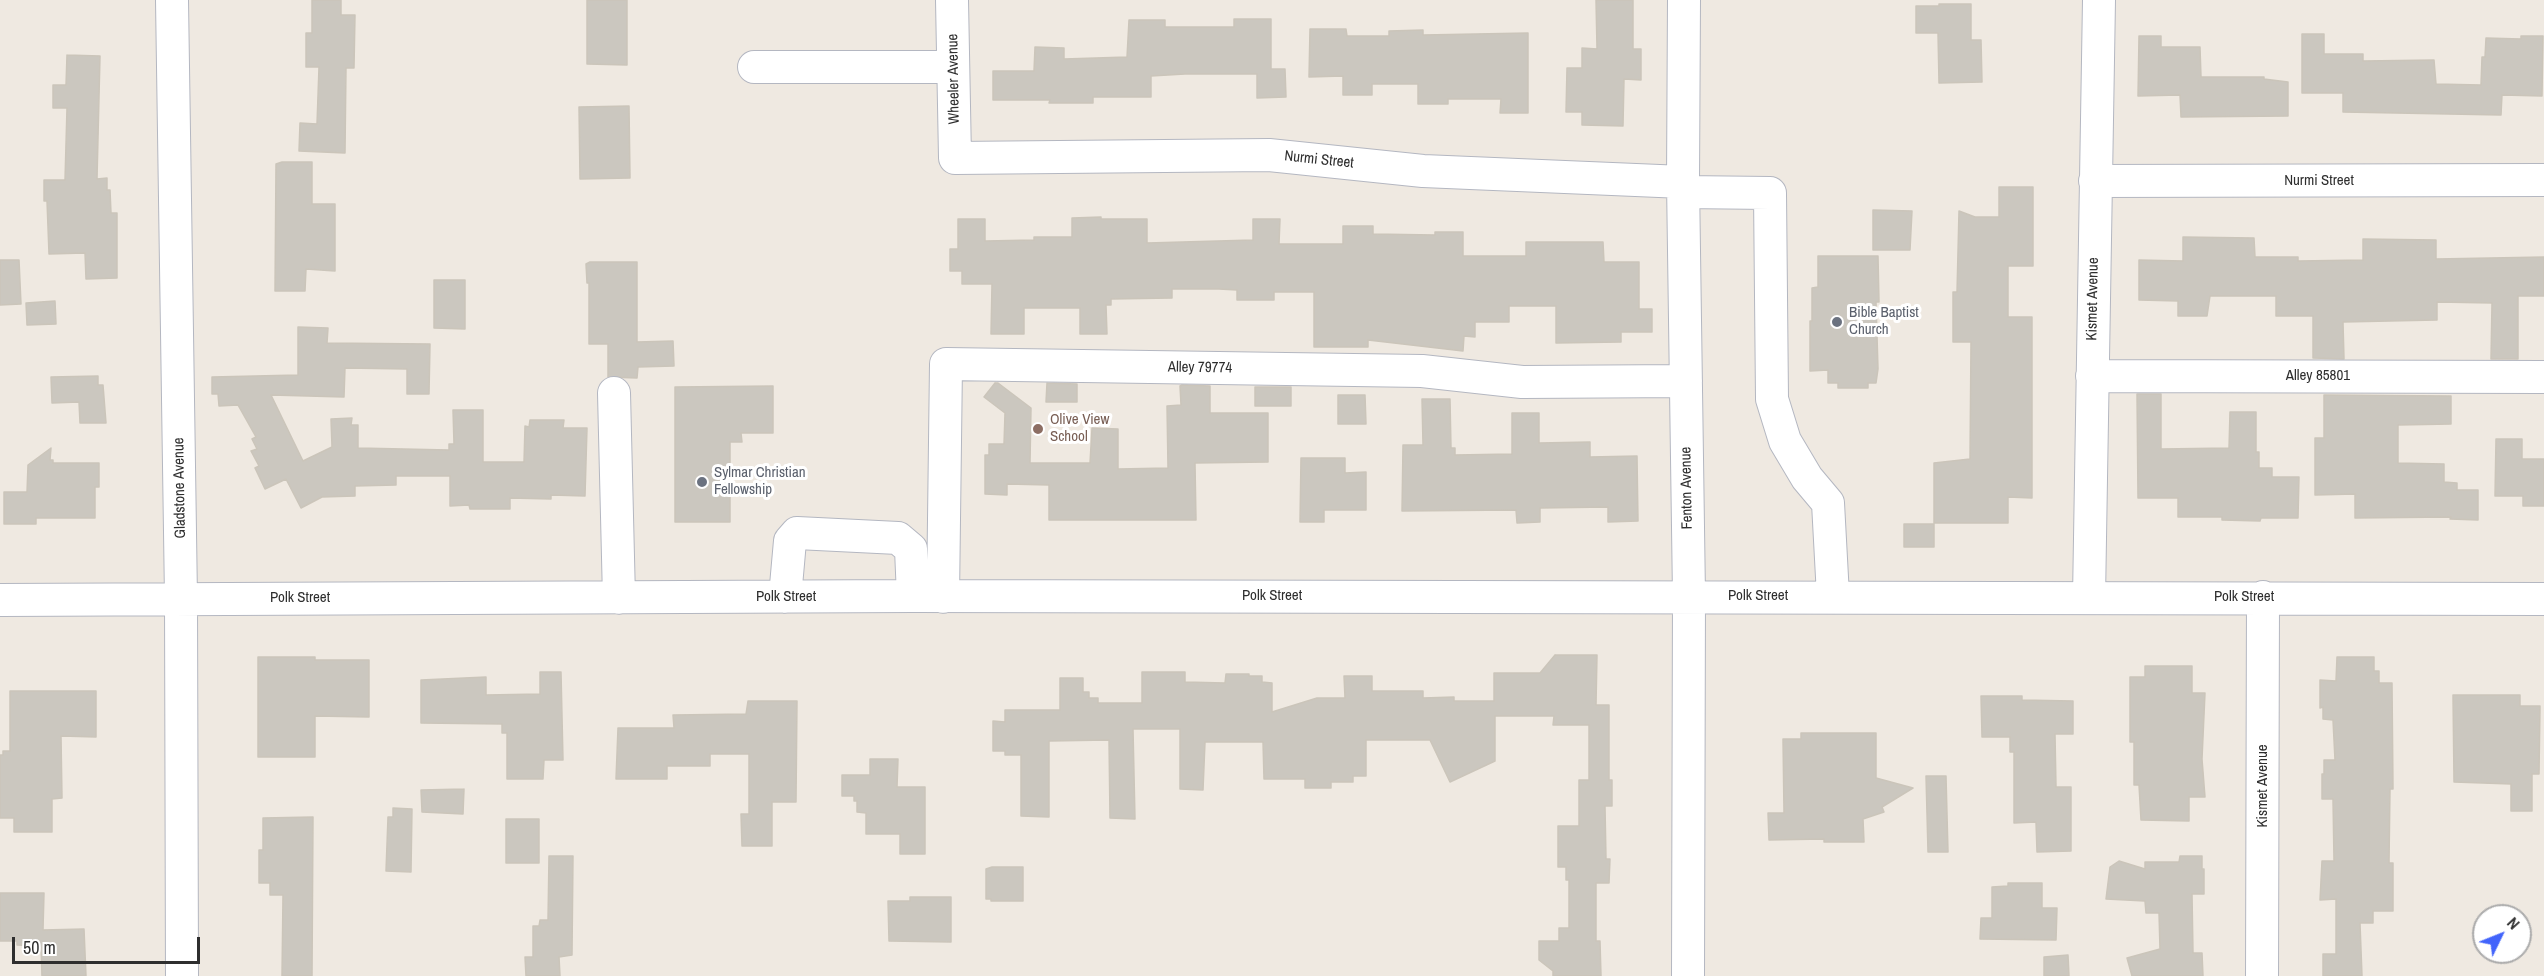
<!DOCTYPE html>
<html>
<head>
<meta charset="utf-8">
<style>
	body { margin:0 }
	#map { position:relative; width:2544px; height:976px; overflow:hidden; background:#efe9e1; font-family:"Archivo Narrow",sans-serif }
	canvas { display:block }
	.north { position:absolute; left:2472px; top:904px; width:60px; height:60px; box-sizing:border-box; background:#fff; border:2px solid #ababab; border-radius:50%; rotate:47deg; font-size:16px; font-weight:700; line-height:24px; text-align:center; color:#2e2e2e }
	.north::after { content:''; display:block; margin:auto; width:21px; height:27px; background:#4264fb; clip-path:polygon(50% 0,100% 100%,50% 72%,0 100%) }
	.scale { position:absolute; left:12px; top:937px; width:188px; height:27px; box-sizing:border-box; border:3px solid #2e2e2e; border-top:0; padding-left:8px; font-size:18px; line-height:21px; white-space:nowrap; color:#2e2e2e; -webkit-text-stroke:4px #fff; paint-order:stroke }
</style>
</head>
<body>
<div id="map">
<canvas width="2544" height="976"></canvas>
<div class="north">N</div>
<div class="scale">50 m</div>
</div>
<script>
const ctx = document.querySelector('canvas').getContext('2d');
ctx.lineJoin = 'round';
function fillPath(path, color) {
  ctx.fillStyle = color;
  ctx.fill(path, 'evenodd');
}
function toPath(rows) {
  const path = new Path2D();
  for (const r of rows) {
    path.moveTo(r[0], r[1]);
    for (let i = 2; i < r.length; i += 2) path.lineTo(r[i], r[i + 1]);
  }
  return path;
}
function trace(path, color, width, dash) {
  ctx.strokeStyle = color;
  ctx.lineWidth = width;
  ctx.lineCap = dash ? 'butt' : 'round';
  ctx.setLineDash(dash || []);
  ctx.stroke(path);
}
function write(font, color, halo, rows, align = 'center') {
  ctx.font = font + ' "Archivo Narrow",sans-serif';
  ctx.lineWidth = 6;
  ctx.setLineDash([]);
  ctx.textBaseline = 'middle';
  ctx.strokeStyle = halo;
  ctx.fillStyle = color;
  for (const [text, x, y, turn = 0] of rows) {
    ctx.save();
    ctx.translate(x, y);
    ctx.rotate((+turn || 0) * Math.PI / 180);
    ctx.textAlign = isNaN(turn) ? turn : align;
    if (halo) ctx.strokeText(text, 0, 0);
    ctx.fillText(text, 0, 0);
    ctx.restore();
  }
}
const building = toPath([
	[312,0,341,0,341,15,355,15,354,68,346,68,345,153,299,151,300,123,317,124,319,67,306,67,306,33,312,33,312,0],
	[587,0,627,0,627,65,587,64,587,0],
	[1596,0,1633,0,1633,49,1641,49,1641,80,1624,79,1623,126,1582,125,1582,112,1566,112,1567,68,1582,68,1582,48,1597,49,1596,0],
	[1939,4,1971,4,1971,40,1981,40,1982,82,1939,83,1938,33,1916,33,1916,6,1939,6,1939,4],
	[1234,19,1271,19,1271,69,1285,69,1286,97,1257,98,1257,74,1185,74,1151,76,1151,97,1093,97,1093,103,1049,103,1050,100,993,100,993,71,1034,71,1035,47,1064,48,1064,59,1127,57,1129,20,1165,20,1165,27,1234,27,1234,19],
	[1310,29,1346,29,1347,36,1389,36,1389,31,1423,30,1423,35,1528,33,1528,113,1500,113,1501,99,1448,99,1448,104,1418,104,1418,84,1372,84,1372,95,1343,95,1343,76,1309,77,1310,29],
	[2302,34,2324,34,2324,54,2363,54,2363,61,2434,60,2436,84,2481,85,2482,57,2485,57,2486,38,2521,39,2521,36,2543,36,2542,96,2502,95,2501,115,2343,112,2343,93,2302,93,2302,34],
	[2139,36,2161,36,2161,47,2200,47,2201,77,2264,77,2264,79,2288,82,2288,116,2181,117,2180,95,2138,96,2139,36],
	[67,55,100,56,97,179,107,178,107,190,110,190,111,213,117,213,117,278,86,279,85,253,49,254,47,201,44,201,44,180,65,180,67,108,53,108,53,85,66,85,67,55],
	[629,106,630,178,580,179,579,107,629,106],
	[282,162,312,162,312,204,335,204,335,271,306,269,305,291,275,291,276,164,282,162],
	[1999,187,2033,187,2033,266,2008,266,2008,317,2032,317,2032,498,2008,497,2008,523,1934,523,1934,463,1970,459,1971,342,1953,342,1953,292,1957,292,1959,211,1975,217,1999,217,1999,187],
	[1873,210,1912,211,1910,250,1873,250,1873,210],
	[1101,217,1101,219,1147,219,1147,243,1253,240,1253,219,1280,219,1279,244,1343,244,1343,226,1373,226,1373,234,1435,235,1435,232,1463,232,1463,256,1526,256,1526,242,1603,242,1604,262,1639,262,1639,309,1652,309,1652,332,1621,332,1621,342,1556,343,1556,306,1509,306,1509,322,1475,322,1475,337,1464,336,1463,351,1368,340,1368,347,1314,347,1314,292,1274,292,1274,300,1237,300,1237,290,1219,289,1172,289,1172,298,1111,299,1111,305,1106,305,1107,334,1080,334,1080,308,1024,308,1024,334,991,334,992,284,962,284,962,271,950,271,950,249,958,249,958,219,985,219,985,241,1034,240,1034,237,1072,237,1072,218,1101,217],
	[2183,237,2254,238,2255,257,2298,257,2298,261,2363,260,2363,239,2436,240,2436,259,2544,257,2544,296,2518,296,2518,359,2491,359,2492,303,2437,302,2437,320,2343,322,2344,359,2313,358,2313,316,2276,316,2276,296,2210,296,2207,316,2178,316,2178,301,2139,300,2139,260,2183,261,2183,237],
	[1818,256,1878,256,1879,302,1876,302,1878,369,1876,383,1868,383,1868,388,1838,388,1838,383,1828,383,1828,370,1810,371,1810,321,1812,321,1812,288,1818,287,1818,256],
	[0,260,19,260,21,304,0,305,0,260],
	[590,262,637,262,637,342,673,341,674,366,638,367,637,378,608,377,608,344,589,344,589,283,587,283,586,264,590,262],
	[434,280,465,280,465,329,434,328,434,280],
	[55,301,56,324,27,325,26,303,55,301],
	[298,327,328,328,327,343,430,344,429,394,407,394,407,369,345,368,344,397,271,395,303,461,332,447,331,419,352,418,351,425,358,425,358,448,449,450,449,444,454,444,453,410,483,410,483,462,524,462,525,426,529,427,530,420,564,420,563,428,587,428,585,496,551,495,551,499,510,498,510,509,470,509,469,505,450,506,450,476,396,476,396,485,355,486,355,496,322,497,301,508,286,479,265,489,255,468,259,466,251,451,257,449,252,439,256,437,238,405,219,406,218,394,212,394,212,377,298,375,298,327],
	[98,376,98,385,103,385,106,423,80,423,79,402,52,403,51,377,98,376],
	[995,383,998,383,1031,408,1030,463,1090,463,1092,428,1118,429,1118,469,1168,468,1167,406,1181,405,1180,386,1182,385,1210,386,1210,413,1268,413,1268,462,1195,463,1196,520,1049,520,1049,485,1007,484,1007,495,985,494,985,455,989,455,989,444,1004,444,1005,413,984,397,995,383],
	[1047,383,1077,384,1077,402,1046,402,1047,383],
	[773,386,773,433,741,433,742,442,730,442,730,522,675,522,675,387,773,386],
	[1255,387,1291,387,1291,406,1255,406,1255,387],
	[2137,394,2161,394,2161,449,2229,448,2230,412,2256,412,2256,452,2259,452,2259,468,2272,468,2272,477,2299,477,2298,518,2261,518,2260,521,2222,520,2222,517,2178,517,2178,498,2138,498,2137,394],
	[1338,395,1365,395,1366,424,1338,424,1338,395],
	[2324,395,2451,396,2451,424,2398,425,2398,463,2444,464,2444,482,2457,483,2457,490,2478,490,2478,520,2450,519,2451,517,2355,518,2355,494,2315,495,2315,438,2324,438,2324,395],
	[1422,399,1450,399,1451,448,1455,448,1455,455,1512,454,1512,413,1539,413,1539,443,1590,442,1590,457,1637,456,1638,521,1608,522,1608,507,1540,508,1540,522,1517,523,1516,510,1402,511,1403,445,1423,445,1422,399],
	[2496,439,2522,439,2522,459,2544,459,2544,506,2523,506,2523,496,2495,496,2496,439],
	[51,448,50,460,53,460,53,463,99,463,99,487,95,487,95,518,36,518,36,524,4,524,4,492,27,492,28,465,51,448],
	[1301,458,1345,458,1345,473,1366,472,1366,510,1324,510,1324,522,1300,522,1301,458],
	[1904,524,1934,524,1934,547,1904,547,1904,524],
	[1555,655,1597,655,1596,705,1609,705,1609,780,1612,780,1612,806,1605,806,1606,859,1610,859,1609,883,1596,883,1596,941,1600,941,1601,976,1553,976,1553,971,1539,960,1539,941,1559,941,1559,928,1569,928,1569,880,1566,880,1566,867,1558,867,1558,826,1579,826,1579,780,1589,780,1589,725,1553,725,1554,716,1495,716,1495,761,1450,782,1430,740,1366,740,1366,776,1353,776,1353,782,1331,782,1331,788,1305,788,1305,779,1264,779,1263,742,1205,742,1203,790,1180,789,1180,729,1133,729,1135,819,1110,818,1109,740,1049,741,1049,817,1021,816,1021,755,1005,755,1005,751,993,751,993,721,1005,722,1005,710,1060,710,1060,678,1083,678,1083,692,1089,692,1089,698,1098,698,1098,703,1142,703,1142,672,1185,672,1185,682,1225,683,1226,674,1249,674,1249,676,1262,676,1262,682,1272,683,1272,712,1317,698,1345,698,1344,676,1372,676,1372,691,1423,691,1423,698,1454,697,1454,701,1494,701,1494,673,1540,673,1555,655],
	[258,657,315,657,315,660,369,660,369,717,315,716,315,757,258,757,258,657],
	[2337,657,2374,657,2374,671,2379,671,2379,683,2392,683,2393,789,2390,789,2389,863,2393,863,2393,911,2373,911,2373,923,2360,923,2362,976,2323,976,2323,954,2336,954,2336,899,2320,900,2322,861,2334,861,2333,799,2322,799,2322,774,2324,774,2324,760,2335,760,2333,720,2323,719,2323,707,2320,708,2320,680,2336,681,2337,657],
	[2145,666,2192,666,2192,693,2205,693,2202,759,2205,797,2189,797,2189,821,2141,820,2139,785,2134,785,2134,742,2130,742,2130,677,2145,677,2145,666],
	[540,672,561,672,563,760,544,760,543,779,507,779,507,733,502,733,502,724,421,723,421,680,486,677,486,695,540,694,540,672],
	[10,691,96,691,96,737,61,736,62,798,52,799,52,832,14,832,14,818,0,818,0,755,3,755,3,751,10,751,10,691],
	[2453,695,2520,695,2520,706,2540,706,2539,774,2532,774,2532,811,2511,811,2511,784,2454,782,2453,695],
	[1981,696,2022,696,2022,700,2073,701,2073,734,2055,734,2056,787,2071,787,2071,851,2037,852,2036,822,2014,823,2014,752,2010,752,2010,737,1982,737,1981,696],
	[748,701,797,701,796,802,772,802,772,846,742,846,741,814,749,814,749,754,710,754,710,766,667,766,667,779,616,779,618,728,674,728,673,715,746,714,748,701],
	[1801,733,1876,733,1876,778,1913,788,1882,807,1884,812,1863,819,1864,842,1824,842,1824,839,1769,840,1768,813,1784,813,1783,739,1801,739,1801,733],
	[870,759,898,759,897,787,925,787,925,854,900,854,900,834,866,834,866,813,857,812,857,801,854,801,854,796,842,796,842,775,870,775,870,759],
	[1926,776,1946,776,1948,852,1928,852,1926,776],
	[464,789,463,814,422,812,421,790,464,789],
	[393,808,412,809,411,872,386,871,388,817,393,817,393,808],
	[313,817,312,976,282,976,283,895,270,895,270,883,259,883,259,850,263,850,263,818,313,817],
	[506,819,539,819,539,863,506,863,506,819],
	[549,856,573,856,572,955,559,957,560,976,526,976,525,957,533,957,533,926,539,926,540,920,548,920,549,856],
	[2180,856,2202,856,2202,869,2204,869,2204,894,2192,894,2193,953,2202,953,2203,976,2132,976,2127,958,2160,949,2159,913,2146,913,2145,901,2106,899,2110,867,2119,861,2145,869,2145,862,2179,862,2180,856],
	[992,867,1023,867,1023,901,991,901,991,899,986,899,986,869,992,867],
	[2008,883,2042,883,2042,908,2057,908,2056,940,1980,939,1981,918,1992,918,1992,887,2008,886,2008,883],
	[0,893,44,893,43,930,84,929,86,976,42,976,41,946,17,945,17,941,0,941,0,893],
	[910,897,951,897,951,942,889,941,888,901,910,901,910,897],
	[2068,955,2069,976,2044,976,2044,957,2068,955]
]);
fillPath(building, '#cbc7bf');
trace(building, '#cbc5ba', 1.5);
const minor = toPath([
	[172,0,181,598,182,976],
	[952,0,955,158,1269,155,1423,171,1683,182],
	[1684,0,1683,182,1689,596,1688,976],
	[754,67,953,67],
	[2095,181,2544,180],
	[1683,192,1770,193,1772,399,1785,441,1807,478,1828,503,1833,596],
	[2092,376,2544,377],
	[614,393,619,598],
	[785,597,790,541,797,533,898,538,911,549,913,596],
	[943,597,946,364,1422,371,1522,382,1686,381],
	[2089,598,2099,0],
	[0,600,913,596,2544,599],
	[2262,976,2263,597]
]);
trace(minor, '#b4b7c1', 34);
trace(minor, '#fff', 32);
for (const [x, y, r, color] of [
	[1837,322,6,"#6b7280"],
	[1038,429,6,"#8d6e63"],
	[702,482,6,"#6b7280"]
]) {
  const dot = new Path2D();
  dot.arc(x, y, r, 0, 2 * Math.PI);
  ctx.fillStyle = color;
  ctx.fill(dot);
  trace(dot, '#fff', 2);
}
write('15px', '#2e2e2e', '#fff', [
	["Wheeler Avenue",954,79,-91],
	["Nurmi Street",1319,160,6],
	["Nurmi Street",2319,181],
	["Kismet Avenue",2093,299,-89],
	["Alley 79774",1200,368,1],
	["Alley 85801",2318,376],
	["Gladstone Avenue",180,488,-91],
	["Fenton Avenue",1687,488,-91],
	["Polk Street",1272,596],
	["Polk Street",1758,596],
	["Polk Street",786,597],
	["Polk Street",2244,597],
	["Polk Street",300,598],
	["Kismet Avenue",2263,786,-90]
]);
write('15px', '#5b616d', '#fff', [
	["Bible Baptist",1849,313],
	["Church",1849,330],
	["Sylmar Christian",714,473],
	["Fellowship",714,490]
], 'left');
write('15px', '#785e54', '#fff', [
	["Olive View",1050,420],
	["School",1050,437]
], 'left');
</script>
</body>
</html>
